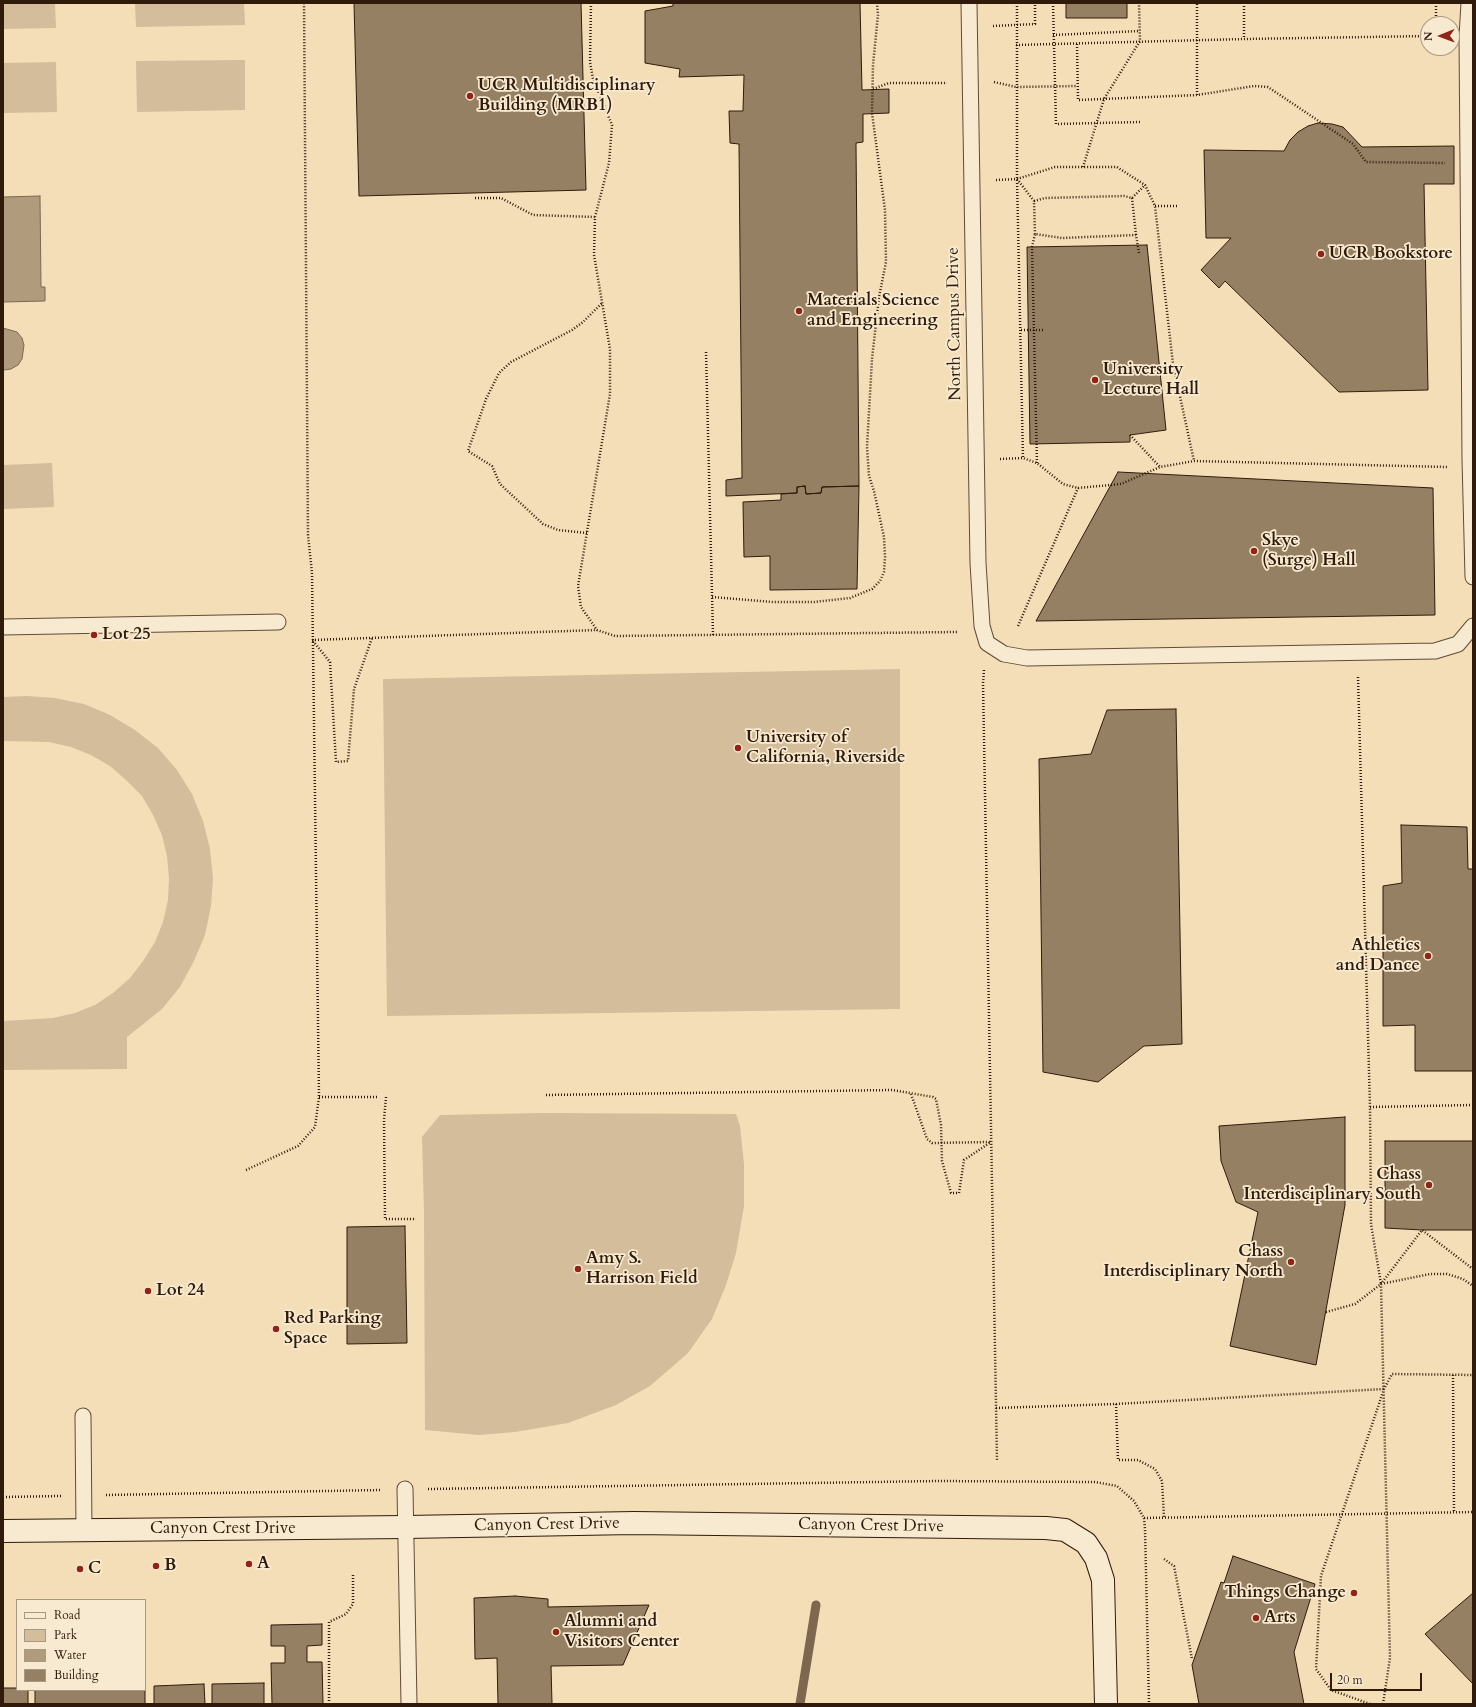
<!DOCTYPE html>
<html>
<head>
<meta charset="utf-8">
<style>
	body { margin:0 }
	#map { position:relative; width:1476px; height:1707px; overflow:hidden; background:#f4deb7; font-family:Cardo,serif }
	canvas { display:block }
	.frame { position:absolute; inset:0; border:4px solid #301a0b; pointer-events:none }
	.legend { position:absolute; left:16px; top:1599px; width:130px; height:92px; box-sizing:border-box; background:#f8ead0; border:1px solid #a89781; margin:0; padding:5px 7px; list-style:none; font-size:12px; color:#301a0b }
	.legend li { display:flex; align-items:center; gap:8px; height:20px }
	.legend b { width:20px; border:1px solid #a89781 }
	.north { position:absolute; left:1420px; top:16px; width:40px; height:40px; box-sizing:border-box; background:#f8ead0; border:1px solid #a89781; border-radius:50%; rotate:269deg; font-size:11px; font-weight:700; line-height:16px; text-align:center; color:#301a0b }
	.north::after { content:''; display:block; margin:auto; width:14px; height:18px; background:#8f2418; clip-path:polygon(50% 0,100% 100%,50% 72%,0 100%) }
	.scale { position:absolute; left:1330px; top:1673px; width:92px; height:18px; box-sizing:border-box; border:2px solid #301a0b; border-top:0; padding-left:5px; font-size:12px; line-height:14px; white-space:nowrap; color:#301a0b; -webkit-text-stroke:3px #f8ead0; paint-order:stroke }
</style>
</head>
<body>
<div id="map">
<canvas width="1476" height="1707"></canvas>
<div class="frame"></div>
<ul class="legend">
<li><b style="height:5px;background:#f8ead0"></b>Road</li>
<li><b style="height:11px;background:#d3bd9a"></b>Park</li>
<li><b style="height:11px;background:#b19b7d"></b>Water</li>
<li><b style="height:11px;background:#968064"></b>Building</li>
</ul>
<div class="north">N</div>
<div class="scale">20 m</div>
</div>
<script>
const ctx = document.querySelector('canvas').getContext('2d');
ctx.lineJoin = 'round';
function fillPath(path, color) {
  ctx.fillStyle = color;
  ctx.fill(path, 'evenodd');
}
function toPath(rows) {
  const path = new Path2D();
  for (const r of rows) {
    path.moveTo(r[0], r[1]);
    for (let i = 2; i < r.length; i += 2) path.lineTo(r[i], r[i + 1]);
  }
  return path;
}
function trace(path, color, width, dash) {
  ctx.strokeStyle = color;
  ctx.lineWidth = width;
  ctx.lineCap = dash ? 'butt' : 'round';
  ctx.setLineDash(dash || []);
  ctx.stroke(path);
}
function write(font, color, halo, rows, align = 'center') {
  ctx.font = font + ' Cardo,serif';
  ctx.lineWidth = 3.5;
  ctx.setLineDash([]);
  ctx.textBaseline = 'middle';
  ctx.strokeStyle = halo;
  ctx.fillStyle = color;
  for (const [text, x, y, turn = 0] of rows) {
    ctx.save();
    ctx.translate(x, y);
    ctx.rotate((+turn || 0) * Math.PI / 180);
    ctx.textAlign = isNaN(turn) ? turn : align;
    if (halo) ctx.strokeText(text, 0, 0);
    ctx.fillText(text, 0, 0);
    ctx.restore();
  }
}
fillPath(toPath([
	[3,3,55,3,56,28,3,29],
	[135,3,244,3,245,25,136,27],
	[245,60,245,110,137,112,136,61],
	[56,62,57,112,3,113,3,63],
	[52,463,54,507,3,509,3,465],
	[900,669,900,1009,387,1016,383,679],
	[27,696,55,698,84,704,110,715,135,730,158,748,177,770,192,794,203,821,210,849,213,878,211,906,205,935,194,961,180,987,162,1009,127,1037,127,1069,3,1070,3,1021,53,1018,75,1013,95,1005,113,993,130,978,143,961,155,942,163,922,168,900,169,878,167,856,162,835,153,815,142,796,126,780,110,766,91,755,71,747,49,742,3,741,3,697],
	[542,1113,736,1114,740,1126,744,1164,744,1206,736,1253,726,1285,712,1319,688,1353,650,1386,616,1405,568,1423,515,1432,479,1435,425,1430,424,1213,422,1137,440,1115]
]), '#d3bd9a');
const water = toPath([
	[40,196,41,287,45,287,45,301,3,302,3,197,40,196],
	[3,328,17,332,22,338,24,345,22,359,18,365,11,369,4,370,3,370,3,328]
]);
fillPath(water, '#b19b7d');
trace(water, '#7d674f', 1);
trace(toPath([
	[800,1704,816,1605]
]), '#7d674f', 9);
const building = toPath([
	[354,3,581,3,586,190,359,196,354,3],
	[673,3,860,3,862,90,889,89,889,113,863,114,863,142,856,143,859,486,822,487,821,493,806,494,805,486,797,487,797,493,726,496,726,480,742,478,739,144,730,143,729,111,743,111,744,75,679,77,680,69,645,63,645,11,673,6,673,3],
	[1066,3,1127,3,1127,18,1066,18,1066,3],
	[1318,123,1332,124,1343,127,1362,147,1454,146,1454,184,1424,184,1428,390,1339,392,1225,281,1219,288,1201,270,1231,238,1206,238,1204,150,1284,151,1290,140,1298,132,1308,126,1318,123],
	[1147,245,1166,430,1130,435,1130,442,1030,444,1027,247,1147,245],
	[1118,472,1433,488,1435,615,1036,621,1118,472],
	[805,486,806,494,821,493,822,487,859,486,857,589,770,590,770,556,744,557,743,502,781,500,781,494,797,493,797,487,805,486],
	[1176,709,1182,1044,1144,1046,1098,1082,1043,1072,1039,759,1091,754,1107,710,1176,709],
	[1401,825,1467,827,1468,869,1473,869,1473,1071,1415,1071,1415,1025,1383,1026,1383,886,1402,883,1401,825],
	[1345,1117,1345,1205,1316,1365,1230,1346,1258,1212,1236,1202,1221,1161,1219,1126,1345,1117],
	[1385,1141,1473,1141,1473,1230,1422,1230,1385,1228,1385,1141],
	[405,1226,407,1343,347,1344,347,1227,405,1226],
	[1233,1556,1315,1584,1294,1652,1304,1704,1199,1704,1192,1665,1221,1582,1224,1583,1233,1556],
	[1473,1593,1473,1684,1425,1634,1473,1593],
	[515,1596,548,1599,548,1607,649,1605,623,1665,551,1666,552,1704,498,1704,497,1658,475,1659,474,1598,515,1596],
	[322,1624,322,1645,307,1646,307,1662,322,1662,323,1704,272,1704,271,1663,285,1663,285,1646,271,1646,271,1625,322,1624],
	[145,1627,145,1704,35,1704,35,1690,145,1690,145,1627],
	[264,1683,264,1704,212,1704,212,1684,264,1683],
	[204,1684,205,1704,154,1704,154,1686,204,1684],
	[3,1688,17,1688,17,1690,28,1690,28,1704,3,1704,3,1688]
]);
fillPath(building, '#968064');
trace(building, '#301a0b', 1);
const lane = toPath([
	[969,3,978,563,982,626,987,643,1004,654,1027,658,1435,651,1458,644,1473,626],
	[1469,3,1467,37,1468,164,1470,459,1473,577],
	[3,627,278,622],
	[83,1416,84,1530],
	[405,1489,409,1704]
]);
const secondary = toPath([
	[3,1531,406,1527,634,1523,1046,1528,1065,1530,1086,1543,1096,1558,1103,1580,1106,1704]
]);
trace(lane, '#614b36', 17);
trace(secondary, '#301a0b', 24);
trace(toPath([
	[591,3,590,62,593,79,612,125,609,163,595,217,594,255,610,349,610,394,578,586,581,607,597,630,615,636,957,632],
	[1017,3,1017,179,1023,458],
	[1053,3,1056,124,1140,122],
	[1244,3,1244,38],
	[1436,3,1436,24],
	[993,26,1035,24,1035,3],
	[1053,35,1140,31],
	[1077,44,1078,100,1197,95,1254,86,1268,87,1353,144,1366,162,1445,163],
	[1016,45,1244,39,1428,36],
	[994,82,1016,87,1077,86],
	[873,89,889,83,947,83],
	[1197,95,1197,3],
	[1083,167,1104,99,1140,41,1139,3],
	[1017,179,1034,201,1035,234],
	[996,180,1017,179,1055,167,1117,167,1145,185,1155,206,1173,364,1194,461],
	[475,198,501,198,533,215,595,217],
	[1132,198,1136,235],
	[1034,201,1045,198,1124,196,1132,198,1145,185],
	[1155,206,1179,206],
	[1021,330,1045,330],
	[706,352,713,635],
	[1130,435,1160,467],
	[1000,459,1023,458,1037,463,1063,484,1078,488,1121,484,1160,467,1194,461,1447,467],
	[1037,463,1032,247,1035,234,1062,238,1136,235,1139,253],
	[587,533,558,530,543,524,500,484,492,466,468,451,486,399,499,373,511,362,572,330,583,322,602,303],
	[712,597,773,602,814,602,850,598,872,589,880,581,884,572,885,557,884,537,874,491,869,476,867,447,872,359,879,297,886,262,885,210,872,113,873,65,878,15,877,3],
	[1018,626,1078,488],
	[312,640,597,630],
	[313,641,330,662,336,762,348,761,354,689,372,638],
	[984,670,983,683,997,1461],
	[1358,677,1370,1107,1371,1224,1381,1284],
	[911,1094,927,1139,932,1143,990,1142],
	[546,1095,892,1090,933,1097,936,1099,941,1125,942,1161,951,1193,959,1193,964,1160,991,1142],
	[319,1097,377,1097],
	[386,1097,384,1120,385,1219,416,1219],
	[1370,1107,1473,1105],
	[246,1170,298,1146,315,1127,319,1097,312,573,308,535,304,3],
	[1326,1312,1355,1304,1381,1284,1430,1274,1447,1274,1463,1279,1473,1286],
	[1453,1375,1454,1512],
	[1116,1404,1118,1460,1138,1460,1155,1469,1162,1481,1164,1517],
	[996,1408,1116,1404,1384,1389],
	[428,1489,938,1481,1095,1482,1117,1486,1134,1501,1144,1518,1145,1529,1149,1704],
	[106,1495,381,1490],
	[3,1497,61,1496],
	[1144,1518,1473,1512],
	[1164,1559,1174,1566,1192,1659],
	[329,1704,329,1622,346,1614,353,1604,353,1575],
	[1370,1704,1331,1690,1316,1669,1321,1576,1384,1389,1392,1374,1473,1375],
	[1383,1704,1390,1658,1381,1284,1422,1230,1473,1269]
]), '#301a0b', 2.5, [1, 2]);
trace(lane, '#f8ead0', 15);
trace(secondary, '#f8ead0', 22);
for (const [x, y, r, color] of [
	[470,96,4,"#8f2418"],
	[1321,254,4,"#8f2418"],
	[799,311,4,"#8f2418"],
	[1095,380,4,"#8f2418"],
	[1254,551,4,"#8f2418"],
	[94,635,4,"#8f2418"],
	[738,748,4,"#8f2418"],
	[1428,956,4,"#8f2418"],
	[1429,1185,4,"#8f2418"],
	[1291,1262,4,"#8f2418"],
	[578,1269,4,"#8f2418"],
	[148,1291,4,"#8f2418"],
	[276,1329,4,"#8f2418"],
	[249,1564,4,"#8f2418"],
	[156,1566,4,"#8f2418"],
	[80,1569,4,"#8f2418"],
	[1354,1593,4,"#8f2418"],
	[1256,1618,4,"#8f2418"],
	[556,1632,4,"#8f2418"]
]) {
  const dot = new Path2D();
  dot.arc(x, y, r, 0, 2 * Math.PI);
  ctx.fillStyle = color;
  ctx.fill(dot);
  trace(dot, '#f8ead0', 1.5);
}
write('bold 17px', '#301a0b', '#f8ead0', [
	["UCR Multidisciplinary",478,86],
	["Building (MRB1)",478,106],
	["UCR Bookstore",1329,254],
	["Materials Science",807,301],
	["and Engineering",807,321],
	["University",1103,370],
	["Lecture Hall",1103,390],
	["Skye",1262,541],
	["(Surge) Hall",1262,561],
	["Lot 25",102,635],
	["University of",746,738],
	["California, Riverside",746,758],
	["Athletics",1420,946,"right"],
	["and Dance",1420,966,"right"],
	["Chass",1421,1175,"right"],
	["Interdisciplinary South",1421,1195,"right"],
	["Chass",1283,1252,"right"],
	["Interdisciplinary North",1283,1272,"right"],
	["Amy S.",586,1259],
	["Harrison Field",586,1279],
	["Lot 24",156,1291],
	["Red Parking",284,1319],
	["Space",284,1339],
	["A",257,1564],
	["B",164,1566],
	["C",88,1569],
	["Things Change",1346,1593,"right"],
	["Arts",1264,1618],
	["Alumni and",564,1622],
	["Visitors Center",564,1642]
], 'left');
write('17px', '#301a0b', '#f8ead0', [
	["North Campus Drive",955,324,-91],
	["Canyon Crest Drive",547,1525,-1],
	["Canyon Crest Drive",871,1526,1],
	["Canyon Crest Drive",223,1529]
]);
</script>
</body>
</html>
